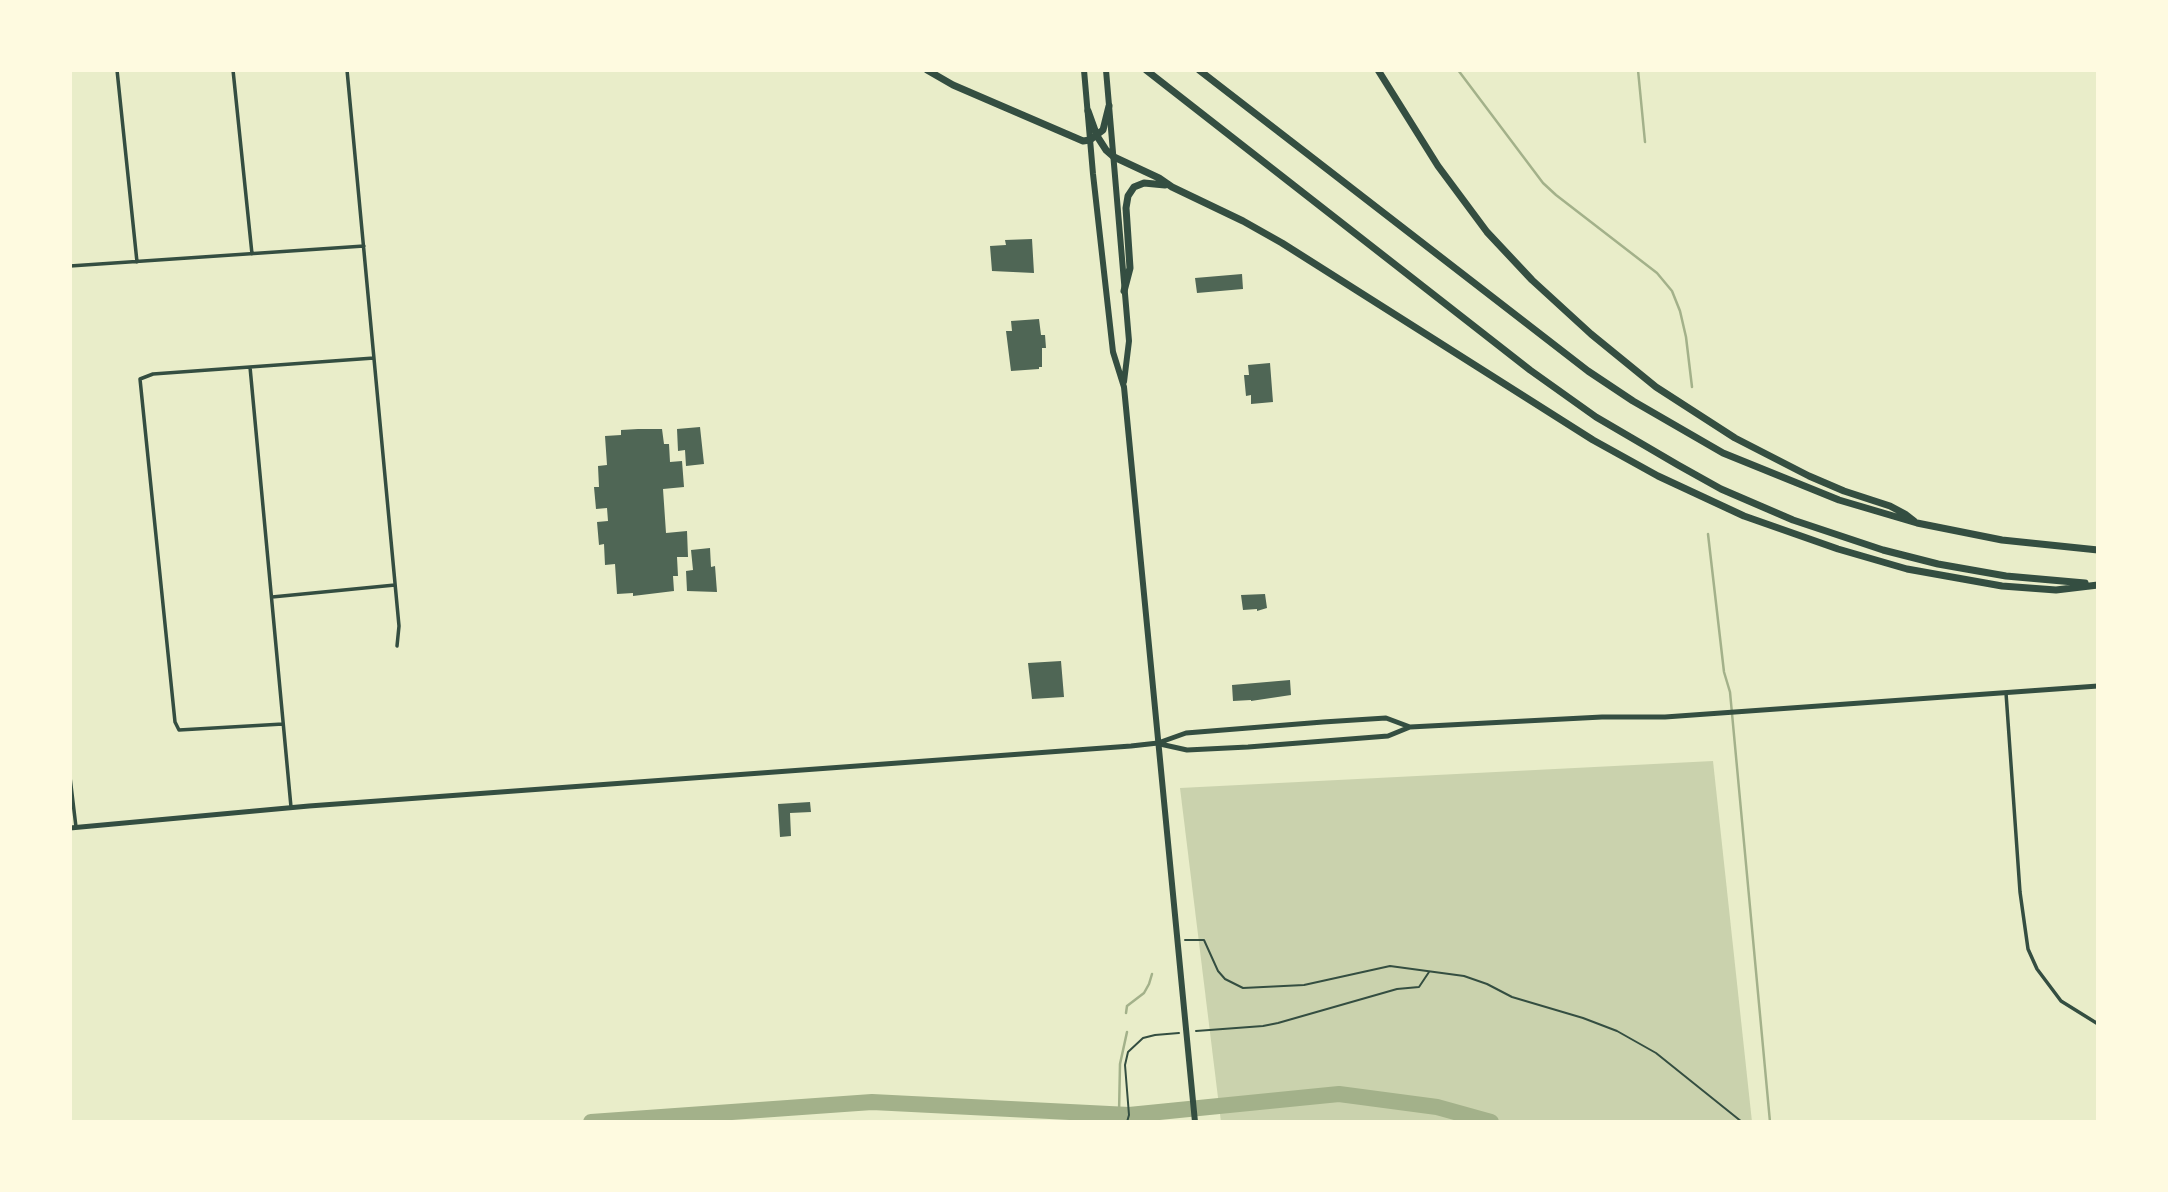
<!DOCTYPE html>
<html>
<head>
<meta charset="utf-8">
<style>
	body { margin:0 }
	#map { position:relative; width:2168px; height:1192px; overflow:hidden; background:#e9edc9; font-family:"Golos Text",sans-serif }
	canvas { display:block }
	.frame { position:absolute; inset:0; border:72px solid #fefae0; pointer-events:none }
</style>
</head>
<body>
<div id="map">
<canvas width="2168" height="1192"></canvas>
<div class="frame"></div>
</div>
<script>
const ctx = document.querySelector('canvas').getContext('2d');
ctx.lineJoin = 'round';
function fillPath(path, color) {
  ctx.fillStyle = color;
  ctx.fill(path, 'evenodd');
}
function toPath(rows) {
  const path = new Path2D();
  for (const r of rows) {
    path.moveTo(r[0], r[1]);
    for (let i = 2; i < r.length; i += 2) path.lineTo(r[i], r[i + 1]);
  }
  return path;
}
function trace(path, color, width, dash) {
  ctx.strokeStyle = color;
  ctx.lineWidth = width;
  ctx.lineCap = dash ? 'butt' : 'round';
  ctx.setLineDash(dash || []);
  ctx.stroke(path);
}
fillPath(toPath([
	[1713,761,1752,1122,1221,1122,1180,788]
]), '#cad2ad');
trace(toPath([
	[1458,70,1543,183,1556,195,1657,273,1672,291,1680,311,1686,337,1692,387],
	[1638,70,1645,142],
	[1708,534,1724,672,1730,692,1770,1122],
	[1126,1013,1127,1006,1144,993,1149,984,1152,974],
	[1119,1114,1120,1064,1127,1032]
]), '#a3b18a', 2.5);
trace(toPath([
	[591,1122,872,1102,1129,1115,1339,1094,1437,1107,1491,1122]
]), '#a3b18a', 16);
fillPath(toPath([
	[1032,239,1034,273,992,271,990,246,1006,245,1005,240],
	[1242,274,1243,289,1197,293,1195,278],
	[1039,319,1041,335,1045,335,1046,348,1042,348,1042,367,1039,367,1039,369,1011,371,1006,331,1012,331,1011,321],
	[1270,363,1273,402,1251,404,1251,395,1246,396,1244,375,1249,375,1248,365],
	[700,427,704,464,686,466,685,450,678,451,677,429],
	[638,429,662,429,664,444,669,444,670,462,682,461,684,487,663,489,666,533,687,531,688,557,677,557,678,576,673,576,674,591,633,596,633,593,617,594,615,564,605,565,604,544,599,545,597,522,608,521,607,508,596,509,594,487,599,487,598,466,607,465,605,436,621,435,621,430],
	[710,548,711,567,715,566,717,592,687,591,686,571,693,570,691,550],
	[1265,594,1267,608,1257,611,1257,609,1243,610,1241,595],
	[1061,661,1064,697,1032,699,1028,663],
	[1290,680,1291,695,1251,701,1251,700,1233,701,1232,685],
	[810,802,811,812,790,813,791,836,780,837,778,804]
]), '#4f6655');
trace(toPath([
	[1185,940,1204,940,1218,971,1225,979,1243,988,1304,985,1390,966,1464,976,1487,984,1512,997,1583,1018,1617,1031,1656,1053,1742,1122],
	[1196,1031,1263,1026,1278,1023,1397,989,1419,987,1429,972],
	[1127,1122,1129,1115,1125,1065,1128,1052,1143,1038,1155,1035,1179,1033]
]), '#344e41', 2);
trace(toPath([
	[117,70,137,262],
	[233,70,252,254],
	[347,70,399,626,397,646],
	[70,266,364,246],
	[250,367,291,807],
	[272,597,395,585],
	[2006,693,2020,892,2028,949,2037,969,2061,1001,2098,1024],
	[283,724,179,730,175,722,140,379,153,374,374,358],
	[70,777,76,827]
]), '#344e41', 3.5);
trace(toPath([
	[1160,744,1187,750,1248,747,1388,736,1410,727,1602,717,1665,717,2098,686],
	[70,828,309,806,1131,746,1158,743,1186,733,1323,722,1386,718,1410,727]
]), '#344e41', 5);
trace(toPath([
	[1084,70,1093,174,1113,352,1124,387,1195,1122],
	[1106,70,1129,341,1124,382]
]), '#344e41', 6);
trace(toPath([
	[927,70,953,85,1083,141,1090,140,1103,130,1109,106],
	[1146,70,1530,370,1596,417,1678,465,1721,489,1793,520,1883,550,1938,564,2006,576,2085,583],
	[1199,70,1588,371,1633,401,1723,453,1839,500,1917,523,2002,540,2098,550],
	[1378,70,1438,166,1487,232,1532,280,1591,334,1656,387,1735,438,1809,476,1844,491,1890,506,1905,514,1914,521],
	[1088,111,1097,136,1106,150,1114,157,1159,178,1172,187,1243,221,1282,243,1593,440,1658,476,1744,516,1838,549,1907,569,2002,586,2056,590,2098,585],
	[1124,291,1130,268,1126,208,1128,196,1134,187,1144,183,1165,185]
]), '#344e41', 7);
</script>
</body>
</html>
